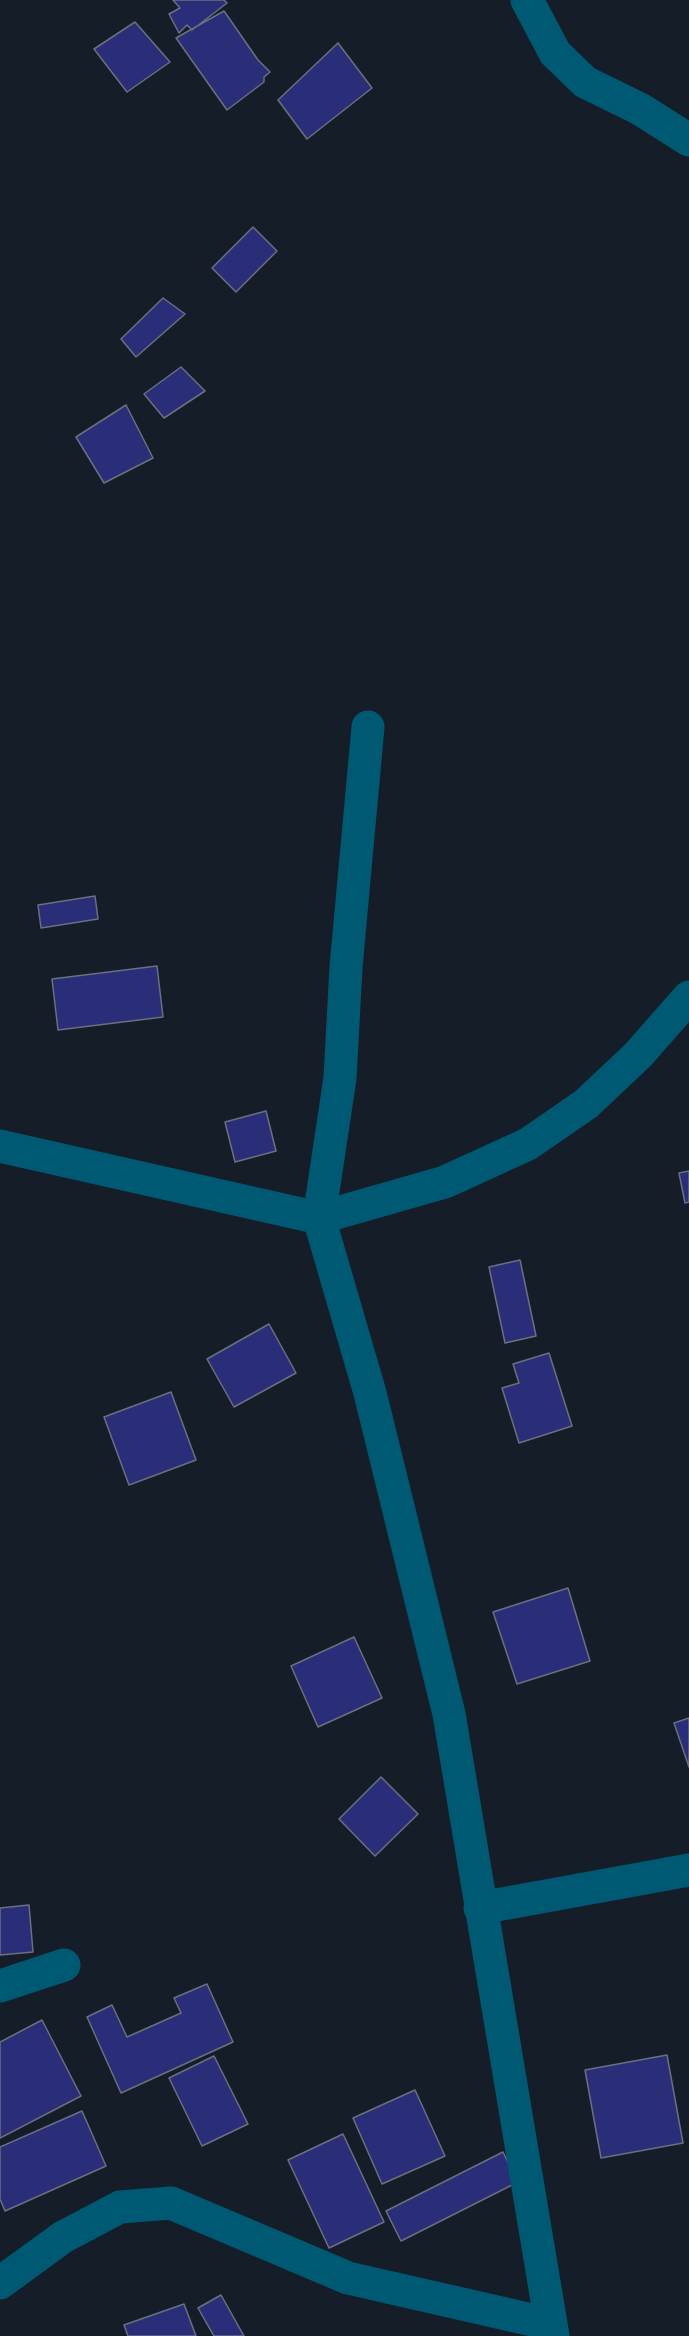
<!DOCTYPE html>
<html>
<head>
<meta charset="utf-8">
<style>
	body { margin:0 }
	canvas { display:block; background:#151e28 }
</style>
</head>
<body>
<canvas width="689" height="2336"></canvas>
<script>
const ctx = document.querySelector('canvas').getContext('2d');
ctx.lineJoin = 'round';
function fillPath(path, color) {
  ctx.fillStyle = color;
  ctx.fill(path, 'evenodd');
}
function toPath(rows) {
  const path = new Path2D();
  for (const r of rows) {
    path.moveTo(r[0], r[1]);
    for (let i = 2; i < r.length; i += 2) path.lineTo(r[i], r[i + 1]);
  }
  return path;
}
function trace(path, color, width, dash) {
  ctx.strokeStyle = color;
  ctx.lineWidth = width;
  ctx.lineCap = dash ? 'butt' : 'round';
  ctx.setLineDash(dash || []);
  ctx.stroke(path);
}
const building = toPath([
	[173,0,224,0,227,3,192,30,187,25,179,33,169,14,180,8,173,0],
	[224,11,258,60,270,72,264,77,264,82,227,110,176,38,224,11],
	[135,22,170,62,127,92,94,49,135,22],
	[338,43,372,88,307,139,278,100,338,43],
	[253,227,277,251,236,292,212,268,253,227],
	[163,298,185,314,136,357,121,339,163,298],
	[181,367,205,391,164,418,144,394,181,367],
	[126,405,153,458,104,483,76,437,126,405],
	[95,896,98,919,41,928,38,905,95,896],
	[157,966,163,1017,58,1030,52,979,157,966],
	[266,1111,276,1151,235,1162,225,1122,266,1111],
	[689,1171,689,1202,685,1203,679,1173,689,1171],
	[520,1260,536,1336,505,1343,489,1267,520,1260],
	[269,1324,296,1373,234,1407,207,1359,269,1324],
	[549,1353,572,1426,519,1443,502,1388,519,1383,513,1364,549,1353],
	[171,1392,196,1460,129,1485,104,1417,171,1392],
	[568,1588,590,1661,517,1684,493,1612,568,1588],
	[354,1637,382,1698,318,1727,291,1666,354,1637],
	[689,1718,689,1767,674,1723,689,1718],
	[381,1777,418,1814,375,1856,339,1819,381,1777],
	[29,1905,33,1952,0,1955,0,1908,29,1905],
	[207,1984,233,2042,121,2093,87,2017,112,2005,127,2037,181,2013,174,1998,207,1984],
	[42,2020,81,2096,0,2138,0,2042,42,2020],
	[667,2055,683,2143,601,2158,585,2070,667,2055],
	[214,2056,248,2124,202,2146,169,2078,214,2056],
	[415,2090,445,2156,382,2184,353,2118,415,2090],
	[82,2111,106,2166,5,2211,0,2199,0,2147,82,2111],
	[343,2134,384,2222,329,2248,288,2160,343,2134],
	[503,2152,518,2182,401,2241,386,2211,503,2152],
	[221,2295,244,2336,214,2336,198,2308,221,2295],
	[184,2304,196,2336,128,2336,124,2325,184,2304]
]);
fillPath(building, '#2a2d77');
trace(building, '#6c6f7e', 1.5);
trace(toPath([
	[527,0,555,53,585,82,640,109,689,140],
	[368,727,346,967,340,1078,319,1218,370,1393,449,1714,553,2336],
	[0,1146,319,1218,445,1182,528,1144,586,1104,638,1055,689,997],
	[480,1908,689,1870],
	[0,1986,64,1965],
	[0,2283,63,2237,120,2207,171,2203,348,2278,550,2324]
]), '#005973', 33);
</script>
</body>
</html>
